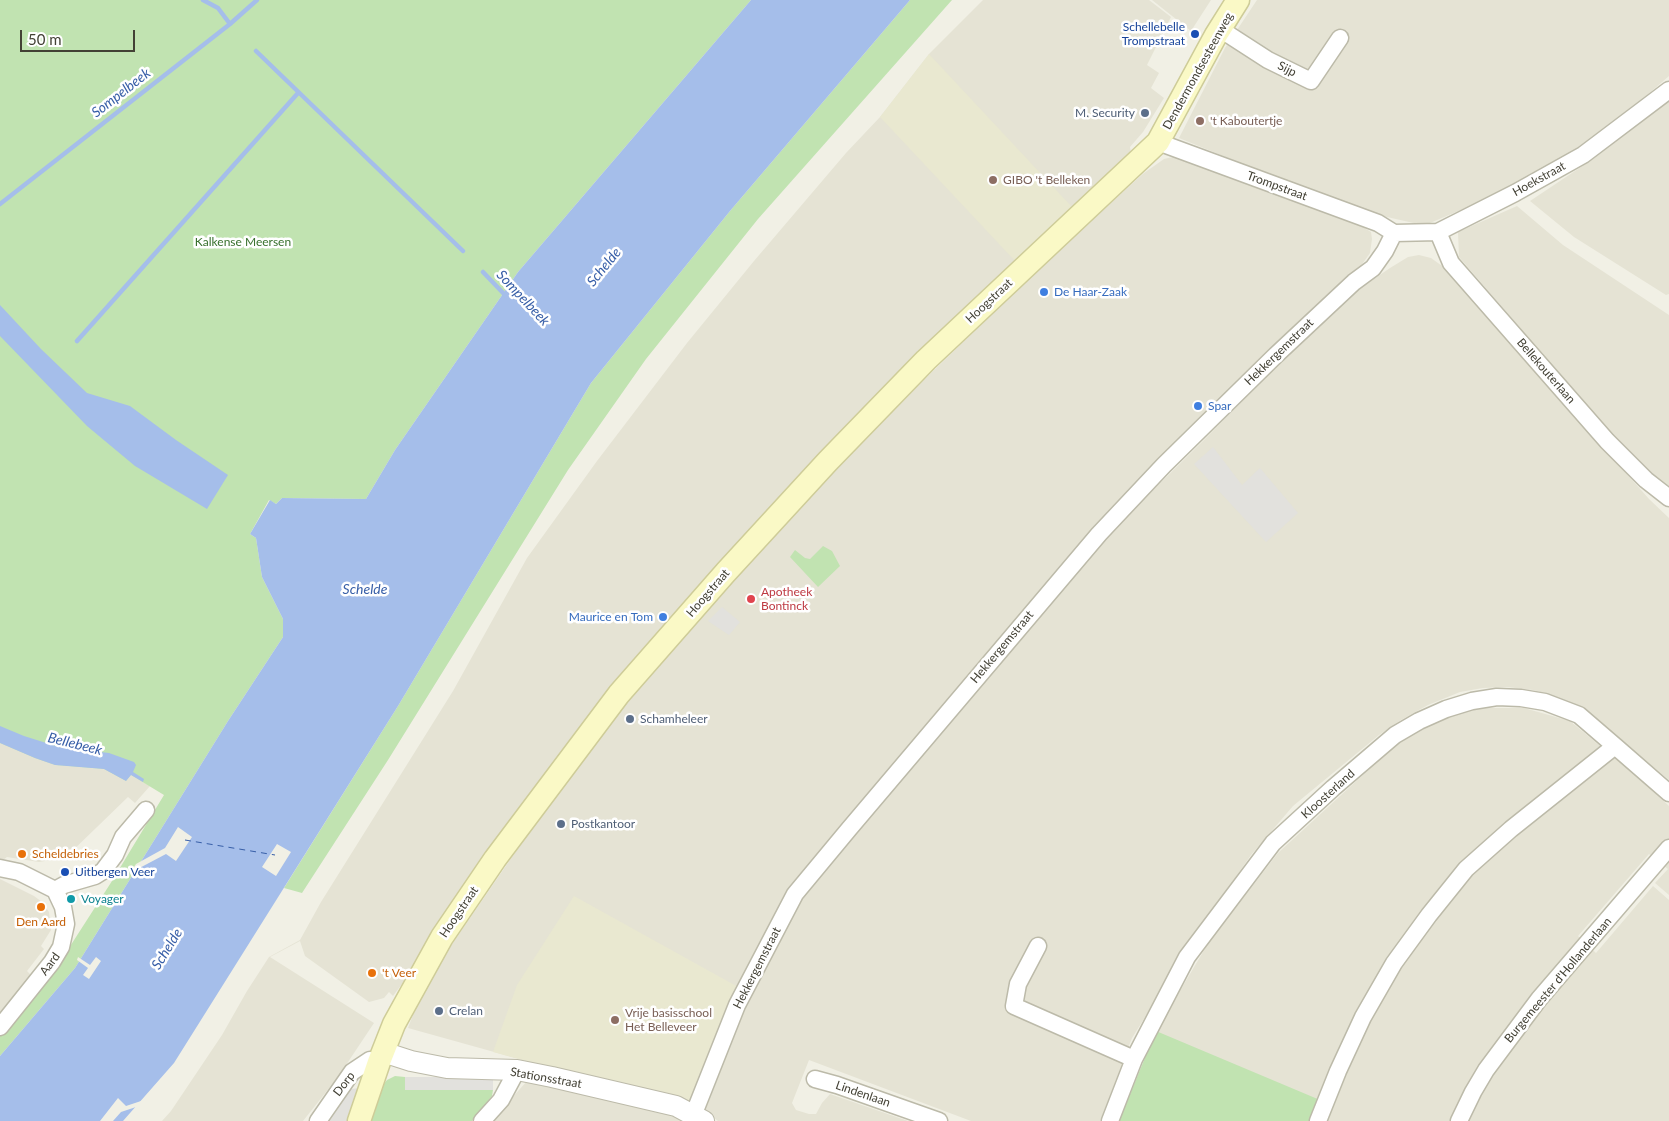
<!DOCTYPE html>
<html>
<head>
<meta charset="utf-8">
<style>
	body { margin:0 }
	#map { position:relative; width:1669px; height:1121px; overflow:hidden; background:#f1f0e5; font-family:Lato,sans-serif }
	canvas { display:block }
	.scale { position:absolute; left:20px; top:30px; width:115px; height:22px; box-sizing:border-box; border:2px solid #434135; border-top:0; padding-left:6px; font-size:15px; line-height:18px; white-space:nowrap; color:#434135; -webkit-text-stroke:4px #fff; paint-order:stroke }
</style>
</head>
<body>
<div id="map">
<canvas width="1669" height="1121"></canvas>
<div class="scale">50 m</div>
</div>
<script>
const ctx = document.querySelector('canvas').getContext('2d');
ctx.lineJoin = 'round';
function fillPath(path, color) {
  ctx.fillStyle = color;
  ctx.fill(path, 'evenodd');
}
function toPath(rows) {
  const path = new Path2D();
  for (const r of rows) {
    path.moveTo(r[0], r[1]);
    for (let i = 2; i < r.length; i += 2) path.lineTo(r[i], r[i + 1]);
  }
  return path;
}
function trace(path, color, width, dash) {
  ctx.strokeStyle = color;
  ctx.lineWidth = width;
  ctx.lineCap = dash ? 'butt' : 'round';
  ctx.setLineDash(dash || []);
  ctx.stroke(path);
}
function write(font, color, halo, rows, align = 'center') {
  ctx.font = font + ' Lato,sans-serif';
  ctx.lineWidth = 5;
  ctx.setLineDash([]);
  ctx.textBaseline = 'middle';
  ctx.strokeStyle = halo;
  ctx.fillStyle = color;
  for (const [text, x, y, turn = 0] of rows) {
    ctx.save();
    ctx.translate(x, y);
    ctx.rotate((+turn || 0) * Math.PI / 180);
    ctx.textAlign = isNaN(turn) ? turn : align;
    if (halo) ctx.strokeText(text, 0, 0);
    ctx.fillText(text, 0, 0);
    ctx.restore();
  }
}
fillPath(toPath([
	[983,0,1149,0,1171,17,1147,65,1159,73,1151,88,1164,98,1143,132,1130,147,1131,153,762,521,416,965,393,996,389,992,384,998,369,1002,305,956,300,941,270,957,374,1023,338,1077,303,1121,162,1121,171,1111,222,1035,247,991,269,957,300,940,321,902,453,691,527,558,597,461,687,343,754,261,846,153,880,117,929,54],
	[1152,0,1211,0,1191,31],
	[1257,0,1669,0,1669,76,1609,128,1559,161,1501,193,1430,223,1418,224,1387,217,1302,188,1179,138,1225,48],
	[1669,100,1669,294,1666,295,1574,237,1530,201,1590,161],
	[1173,157,1363,227,1371,232,1372,239,1370,253,1356,273,1268,351,1117,505,881,779,738,987,688,1106,408,1028,416,1007,448,950,532,828,638,687,796,509,925,379,1051,257,1144,173,1164,159],
	[1517,206,1563,245,1669,315,1669,488,1663,486,1614,437,1459,257,1458,232],
	[1419,255,1431,258,1445,268,1649,499,1669,518,1669,780,1584,711,1548,694,1533,690,1507,687,1483,688,1460,692,1428,705,1401,720,1379,735,1293,806,1251,855,1203,924,1132,1038,1100,1121,971,1121,809,1060,792,1103,796,1110,809,1114,816,1114,822,1103,830,1094,908,1121,718,1121,705,1111,743,1012,774,948,807,892,840,851,878,808,1000,660,1085,562,1134,509,1205,439,1307,334,1355,292,1390,268,1408,257],
	[1474,708,1524,708,1570,721,1633,773,1669,806,1669,895,1655,883,1668,869,1649,854,1578,936,1596,953,1653,886,1669,900,1669,1121,1310,1121,1156,1031,1209,942,1278,853,1401,740,1437,722],
	[0,743,55,765,104,769,126,781,131,775,150,786,135,803,128,797,65,858,59,860,53,857,51,860,39,862,7,857,3,860,0,860],
	[0,879,34,896,42,902,49,912,51,930,41,946,44,949,27,971,32,976,0,1018],
	[528,1080,678,1115,682,1121,491,1121]
]), '#e5e3d4');
fillPath(toPath([
	[929,54,1072,207,1015,261,880,117],
	[574,896,738,987,688,1106,493,1052,517,985]
]), '#e9e8d0');
fillPath(toPath([
	[0,0,751,0,518,272,395,450,366,499,282,498,276,504,269,500,250,534,256,538,262,577,283,619,283,637,228,721,75,968,0,1056,0,1036,29,1002,67,951,112,881,164,795,131,775,126,781,104,769,55,765,35,758,0,743],
	[910,0,952,0,758,219,646,359,568,470,388,760,302,893,284,888,398,706,591,383,730,211],
	[823,546,832,551,840,566,818,587,790,557,795,550,805,558,810,559],
	[1156,1031,1320,1100,1310,1121,1119,1121],
	[395,1076,405,1077,406,1090,493,1090,492,1096,472,1121,370,1121,382,1086,387,1080]
]), '#c1e3b1');
fillPath(toPath([
	[1213,447,1242,485,1260,468,1298,513,1266,542,1194,464],
	[722,607,740,622,729,635,708,621],
	[405,1077,493,1077,493,1090,405,1090],
	[358,1088,350,1121,326,1121,347,1090]
]), '#e2e1dd');
fillPath(toPath([
	[751,0,910,0,730,211,591,383,398,706,174,1063,123,1121,0,1121,0,1056,75,968,228,721,283,637,283,619,262,577,256,538,250,534,270,500,276,504,282,498,366,499,395,450,518,272],
	[0,305,41,349,87,393,130,406,176,440,228,475,207,509,135,466,87,426,0,336],
	[0,726,24,736,59,747,109,753,134,762,136,765,133,772,144,779,143,782,131,775,126,781,104,769,55,765,35,758,0,743]
]), '#a5beea');
fillPath(toPath([
	[178,827,192,837,176,861,166,854,130,873,136,864,165,848],
	[277,844,291,852,276,876,262,867],
	[78,957,90,965,96,957,101,961,89,979,83,975,88,968,77,960],
	[118,1098,126,1106,144,1100,139,1106,121,1112,113,1121,100,1121]
]), '#f1f0e5');
trace(toPath([
	[203,0,218,8,230,24],
	[256,51,463,251],
	[0,204,230,24,257,0],
	[483,272,506,296],
	[77,341,298,93]
]), '#a5beea', 4.5);
trace(toPath([
	[185,840,275,855]
]), '#375ea7', 1, [6, 5]);
const minor = toPath([
	[1220,29,1268,60,1311,81,1340,38],
	[1158,142,1378,223,1394,233],
	[1438,232,1451,263,1607,441,1646,480,1669,498],
	[1394,233,1438,232,1515,193,1583,155,1669,90],
	[1615,746,1669,793],
	[0,868,19,872,55,890,63,907,66,924,61,947,52,962,0,1027],
	[55,890,64,885,95,876,103,871,115,855,123,837,146,810],
	[1038,946,1018,984,1014,1006,1134,1059],
	[815,1079,837,1085,939,1121],
	[318,1121,352,1072,370,1060,379,1062],
	[482,1121,501,1100,517,1070],
	[691,1121,737,1005,795,894,849,829,1099,534,1164,465,1276,355,1354,282,1373,268,1385,251,1394,233],
	[1110,1121,1134,1059,1187,957,1273,843,1333,788,1395,735,1419,721,1446,709,1472,701,1497,697,1521,698,1545,702,1579,715,1615,746,1511,829,1466,869,1429,915,1394,963,1363,1017,1338,1071,1318,1121],
	[1459,1121,1473,1092,1486,1070,1539,999,1669,848]
]);
const tertiary = toPath([
	[383,1052,411,1061,447,1068,517,1070,552,1077,676,1106,704,1121]
]);
const secondary = toPath([
	[359,1121,379,1062,394,1024,442,937,495,859,619,694,726,572,828,461,926,360,1158,142,1216,35,1238,0]
]);
trace(minor, '#bcbaa9', 19);
trace(tertiary, '#bcbaa9', 22);
trace(secondary, '#cecc98', 25);
trace(minor, '#fff', 16);
trace(tertiary, '#fff', 20);
trace(secondary, '#faf9c6', 22);
for (const [x, y, r, color] of [
	[1195,34,5,"#1a4fb4"],
	[1145,113,5,"#5c6f8a"],
	[1200,121,5,"#8d6e63"],
	[993,180,5,"#8d6e63"],
	[1044,292,5,"#3f7fe0"],
	[1198,406,5,"#3f7fe0"],
	[751,599,5,"#e0444e"],
	[663,617,5,"#3f7fe0"],
	[630,719,5,"#5c6f8a"],
	[561,824,5,"#5c6f8a"],
	[22,854,5,"#e8710a"],
	[65,872,5,"#1a4fb4"],
	[71,899,5,"#0f9aa8"],
	[41,907,5,"#e8710a"],
	[372,973,5,"#e8710a"],
	[439,1011,5,"#5c6f8a"],
	[615,1020,5,"#8d6e63"]
]) {
  const dot = new Path2D();
  dot.arc(x, y, r, 0, 2 * Math.PI);
  ctx.fillStyle = color;
  ctx.fill(dot);
  trace(dot, '#fff', 2);
}
write('12px', '#164399', '#fff', [
	["Schellebelle",1185,27],
	["Trompstraat",1185,41],
	["Uitbergen Veer",75,872,"left"]
], 'right');
write('12px', '#434135', '#fff', [
	["Sijp",1287,69,26],
	["Dendermondsesteenweg",1198,71,-61],
	["Hoekstraat",1539,179,-29],
	["Trompstraat",1277,186,20],
	["Hoogstraat",989,301,-43],
	["Hekkergemstraat",1279,352,-44],
	["Bellekouterlaan",1546,371,49],
	["Hoogstraat",708,593,-49],
	["Hekkergemstraat",1002,647,-50],
	["Kloosterland",1328,794,-42],
	["Hoogstraat",459,912,-56],
	["Aard",50,964,-54],
	["Hekkergemstraat",757,968,-63],
	["Burgemeester d'Hollanderlaan",1558,980,-50],
	["Stationsstraat",546,1078,10],
	["Dorp",344,1084,-53],
	["Lindenlaan",863,1094,19]
]);
write('12px', '#4e5e75', '#fff', [
	["M. Security",1135,113,"right"],
	["Schamheleer",640,719],
	["Postkantoor",571,824],
	["Crelan",449,1011]
], 'left');
write('12px', '#785e54', '#fff', [
	["'t Kaboutertje",1210,121],
	["GIBO 't Belleken",1003,180],
	["Vrije basisschool",625,1013],
	["Het Belleveer",625,1027]
], 'left');
write('12px', '#38702d', '#fff', [
	["Kalkense Meersen",243,242]
]);
write('12px', '#366cbe', '#fff', [
	["De Haar-Zaak",1054,292],
	["Spar",1208,406],
	["Maurice en Tom",653,617,"right"]
], 'left');
write('12px', '#be3a42', '#fff', [
	["Apotheek",761,592],
	["Bontinck",761,606]
], 'left');
write('12px', '#c56008', '#fff', [
	["Scheldebries",32,854],
	["Den Aard",41,922,"center"],
	["'t Veer",382,973]
], 'left');
write('12px', '#0d838f', '#fff', [
	["Voyager",81,899]
], 'left');
write('italic 14px', '#375ea7', '#fff', [
	["Sompelbeek",121,93,-38],
	["Schelde",604,267,-51],
	["Sompelbeek",523,298,47],
	["Schelde",365,589],
	["Bellebeek",75,744,14],
	["Schelde",167,949,-58]
]);
</script>
</body>
</html>
